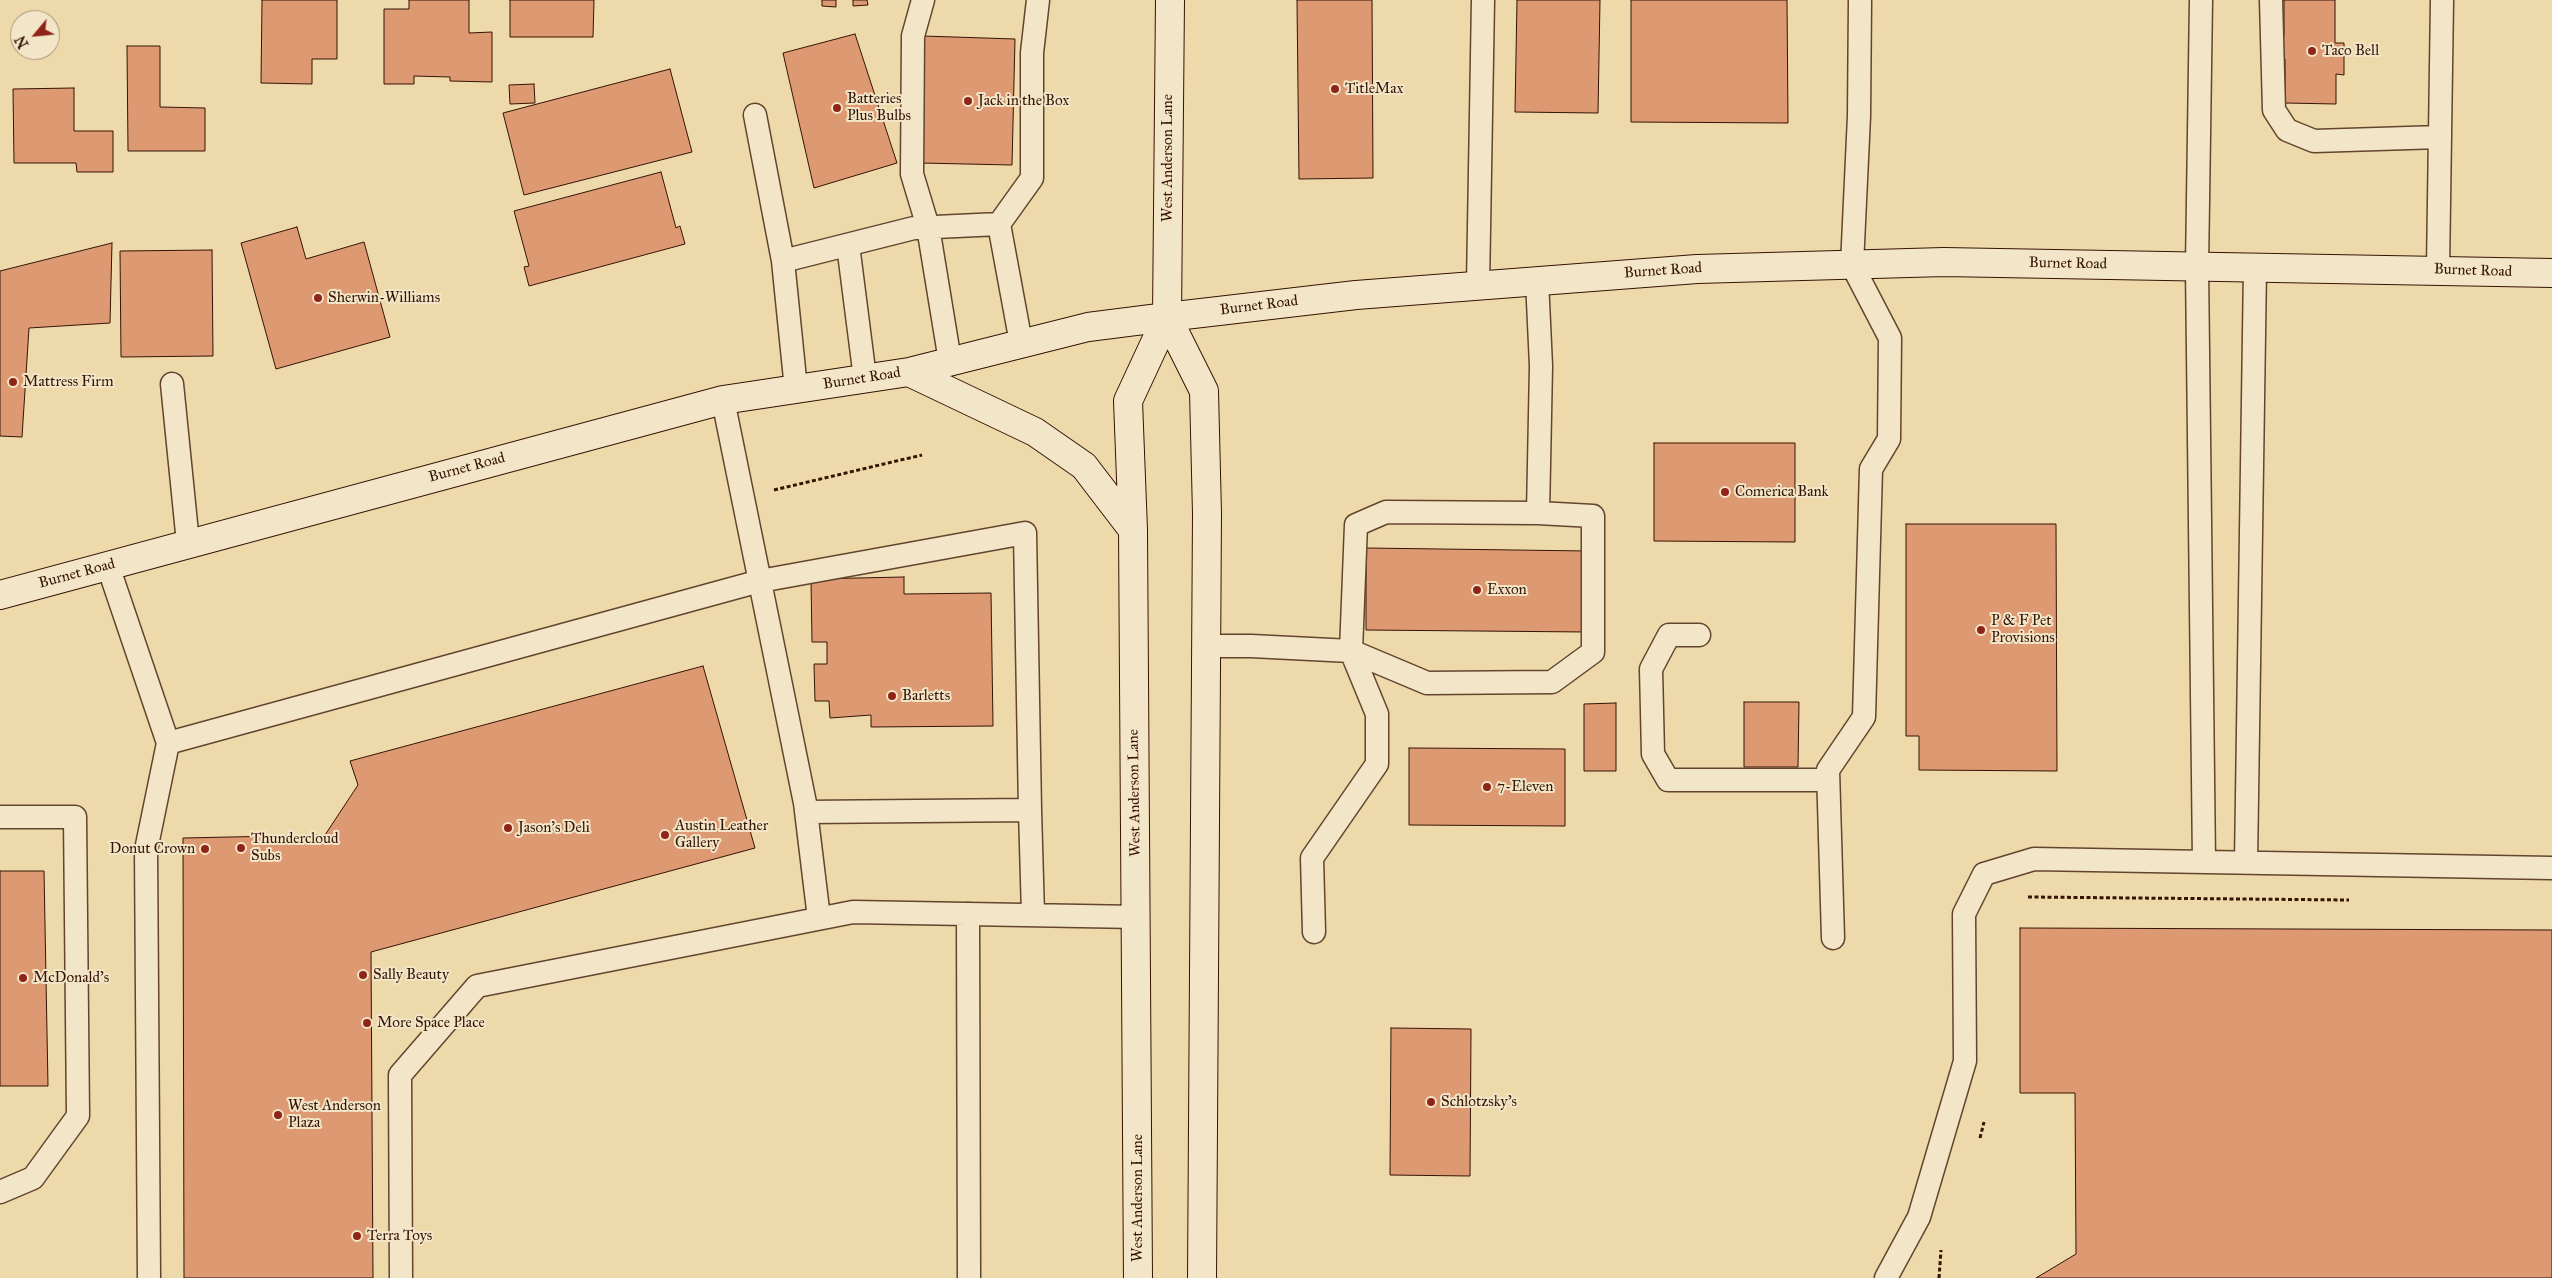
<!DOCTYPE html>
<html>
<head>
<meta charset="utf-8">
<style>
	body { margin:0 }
	#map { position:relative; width:2552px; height:1278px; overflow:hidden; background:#edd9aa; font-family:"IM FELL Great Primer",serif }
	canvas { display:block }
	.north { position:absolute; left:10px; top:10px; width:50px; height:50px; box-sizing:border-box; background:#f3e6c8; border:1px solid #a7927a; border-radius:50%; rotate:242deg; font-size:14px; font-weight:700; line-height:20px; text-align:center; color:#351305 }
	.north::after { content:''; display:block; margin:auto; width:18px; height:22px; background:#8f2418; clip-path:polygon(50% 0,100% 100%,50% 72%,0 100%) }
</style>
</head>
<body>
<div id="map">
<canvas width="2552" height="1278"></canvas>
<div class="north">N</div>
</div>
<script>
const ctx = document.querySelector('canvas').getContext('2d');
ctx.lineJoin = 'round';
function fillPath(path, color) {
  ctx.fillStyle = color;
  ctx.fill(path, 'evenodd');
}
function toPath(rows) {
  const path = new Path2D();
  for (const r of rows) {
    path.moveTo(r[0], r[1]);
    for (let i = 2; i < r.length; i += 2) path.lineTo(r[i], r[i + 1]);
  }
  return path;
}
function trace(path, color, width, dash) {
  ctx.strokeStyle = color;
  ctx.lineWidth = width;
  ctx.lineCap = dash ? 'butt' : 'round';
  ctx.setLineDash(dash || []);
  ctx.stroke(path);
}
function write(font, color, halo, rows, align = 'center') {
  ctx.font = font + ' "IM FELL Great Primer",serif';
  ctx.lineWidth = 4;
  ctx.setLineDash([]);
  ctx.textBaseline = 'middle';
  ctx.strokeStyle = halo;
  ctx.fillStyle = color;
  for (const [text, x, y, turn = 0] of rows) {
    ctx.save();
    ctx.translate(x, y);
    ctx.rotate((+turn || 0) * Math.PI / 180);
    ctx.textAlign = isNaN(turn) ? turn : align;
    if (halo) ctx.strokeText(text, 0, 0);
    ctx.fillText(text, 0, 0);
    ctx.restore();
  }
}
const building = toPath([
	[262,0,337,0,337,59,312,59,312,84,261,83,262,0],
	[409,0,469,0,469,33,492,32,492,82,450,81,450,77,414,76,414,84,384,84,384,9,409,9,409,0],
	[510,0,594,0,593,37,510,37,510,0],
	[822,0,836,0,836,7,822,6,822,0],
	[853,0,867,0,868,5,853,6,853,0],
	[1297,0,1372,0,1373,178,1299,179,1297,0],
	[1517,0,1600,0,1598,113,1515,112,1517,0],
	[1631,0,1787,0,1788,123,1631,122,1631,0],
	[2284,0,2335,0,2335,43,2344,43,2344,75,2336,74,2336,104,2285,103,2285,59,2281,59,2281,36,2284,36,2284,0],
	[855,34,897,163,814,188,783,53,855,34],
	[923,36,1015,39,1012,165,920,163,923,36],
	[127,46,160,46,160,107,205,108,205,151,128,151,127,46],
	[670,69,692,152,524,195,503,113,670,69],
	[534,84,535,103,510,104,509,85,534,84],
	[74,88,74,131,113,131,113,172,77,172,76,163,14,163,13,89,74,88],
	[661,172,676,228,680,226,685,244,529,286,524,267,529,266,514,211,661,172],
	[297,227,306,259,364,242,390,337,276,369,241,243,297,227],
	[112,243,110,323,29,328,22,437,0,436,0,271,112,243],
	[212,250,213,356,121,357,120,251,212,250],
	[1654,443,1795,443,1795,542,1654,541,1654,443],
	[1906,524,2056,524,2057,771,1919,770,1919,736,1906,736,1906,524],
	[1366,548,1588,551,1587,632,1366,630,1366,548],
	[904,577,904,594,991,593,993,726,871,727,871,715,830,718,829,701,815,701,814,664,827,664,827,642,812,642,811,579,904,577],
	[703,666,755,848,371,952,373,1278,184,1278,183,838,325,835,358,785,350,761,703,666],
	[1744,702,1799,702,1798,767,1744,767,1744,702],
	[1616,703,1616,771,1584,771,1584,704,1616,703],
	[1409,748,1565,749,1565,826,1409,825,1409,748],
	[0,871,44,871,48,1086,0,1086,0,871],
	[2020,928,2552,930,2552,1278,2036,1278,2076,1254,2075,1093,2020,1093,2020,928],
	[1391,1028,1471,1029,1470,1176,1390,1175,1391,1028]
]);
fillPath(building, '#dd9a72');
trace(building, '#351305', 1);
const lane = toPath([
	[923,0,913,36,912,174,928,227,950,361],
	[2201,0,2197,267,2204,862],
	[2271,0,2274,110,2287,130,2314,141,2440,137],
	[755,115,783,261,914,228,999,224,1032,178,1032,53,1038,0],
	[999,224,1021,343],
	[848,245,865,378],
	[783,261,796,389],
	[2438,269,2442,0],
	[1478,285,1483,0],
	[172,384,188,543],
	[723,400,805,803,819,918],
	[108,566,168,743,760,581,1025,533,1030,810],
	[1699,635,1669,635,1651,669,1653,754,1668,780,1828,780],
	[1206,646,1251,646,1351,651,1427,683,1552,682,1593,652,1593,516,1538,513],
	[807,812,1030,810,1033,915],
	[0,817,75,817,78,1116,33,1178,0,1192],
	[2246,862,2255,268],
	[968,914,969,1278],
	[1314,932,1312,858,1377,764,1377,714,1351,651,1356,525,1386,512,1538,513,1541,366,1537,280],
	[1833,938,1828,770,1864,717,1871,469,1889,439,1890,338,1852,265,1859,116,1860,0],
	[149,1278,146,850,168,743],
	[401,1278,400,1075,477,986,853,912,1137,917],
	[1886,1278,1919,1217,1965,1061,1964,914,1984,874,2034,859,2552,868]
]);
const secondary = toPath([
	[1167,317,1204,391,1207,514,1202,1278],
	[909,372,1035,432,1084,466,1133,530],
	[0,595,723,400,909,372,1088,327,1167,317,1356,295,1697,269,1944,262,2552,273],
	[1138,1278,1133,530,1128,401,1167,317,1170,0]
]);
trace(lane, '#63442e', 25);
trace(secondary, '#351305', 30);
trace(toPath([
	[774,490,922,455],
	[2028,897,2349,900],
	[1980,1138,1984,1122],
	[1939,1278,1941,1250]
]), '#351305', 3, [4, 2.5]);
trace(lane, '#f3e6c8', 22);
trace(secondary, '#f3e6c8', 28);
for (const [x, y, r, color] of [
	[2312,51,5,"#8f2418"],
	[1335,89,5,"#8f2418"],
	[968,101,5,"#8f2418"],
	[837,108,5,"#8f2418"],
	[318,298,5,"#8f2418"],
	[13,382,5,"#8f2418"],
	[1725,492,5,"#8f2418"],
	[1477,590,5,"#8f2418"],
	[1981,630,5,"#8f2418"],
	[892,696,5,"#8f2418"],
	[1487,787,5,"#8f2418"],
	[508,828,5,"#8f2418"],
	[665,835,5,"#8f2418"],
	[241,848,5,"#8f2418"],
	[205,849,5,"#8f2418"],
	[363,975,5,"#8f2418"],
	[23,978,5,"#8f2418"],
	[367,1023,5,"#8f2418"],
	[1431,1102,5,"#8f2418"],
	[278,1115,5,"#8f2418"],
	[357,1236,5,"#8f2418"]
]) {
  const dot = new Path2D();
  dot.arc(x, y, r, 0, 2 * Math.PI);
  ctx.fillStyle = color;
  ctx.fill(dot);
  trace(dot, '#f3e6c8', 2);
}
write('15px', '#351305', '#f3e6c8', [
	["Taco Bell",2322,51],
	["TitleMax",1345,89],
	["Batteries",847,99],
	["Plus Bulbs",847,116],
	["Jack in the Box",978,101],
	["Sherwin-Williams",328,298],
	["Mattress Firm",23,382],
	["Comerica Bank",1735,492],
	["Exxon",1487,590],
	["P & F Pet",1991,621],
	["Provisions",1991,638],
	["Barletts",902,696],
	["7-Eleven",1497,787],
	["Austin Leather",675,826],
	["Gallery",675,843],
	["Jason's Deli",518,828],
	["Thundercloud",251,839],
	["Subs",251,856],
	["Donut Crown",195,849,"right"],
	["Sally Beauty",373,975],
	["McDonald's",33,978],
	["More Space Place",377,1023],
	["Schlotzsky's",1441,1102],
	["West Anderson",288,1106],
	["Plaza",288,1123],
	["Terra Toys",367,1236]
], 'left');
write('15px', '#351305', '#f3e6c8', [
	["West Anderson Lane",1168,158,-90],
	["Burnet Road",2068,264,1],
	["Burnet Road",1663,271,-4],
	["Burnet Road",2473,271,2],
	["Burnet Road",1259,306,-7],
	["Burnet Road",862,379,-9],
	["Burnet Road",467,468,-15],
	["Burnet Road",77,574,-15],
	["West Anderson Lane",1135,793,-91],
	["West Anderson Lane",1138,1198,-90]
]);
</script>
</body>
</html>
